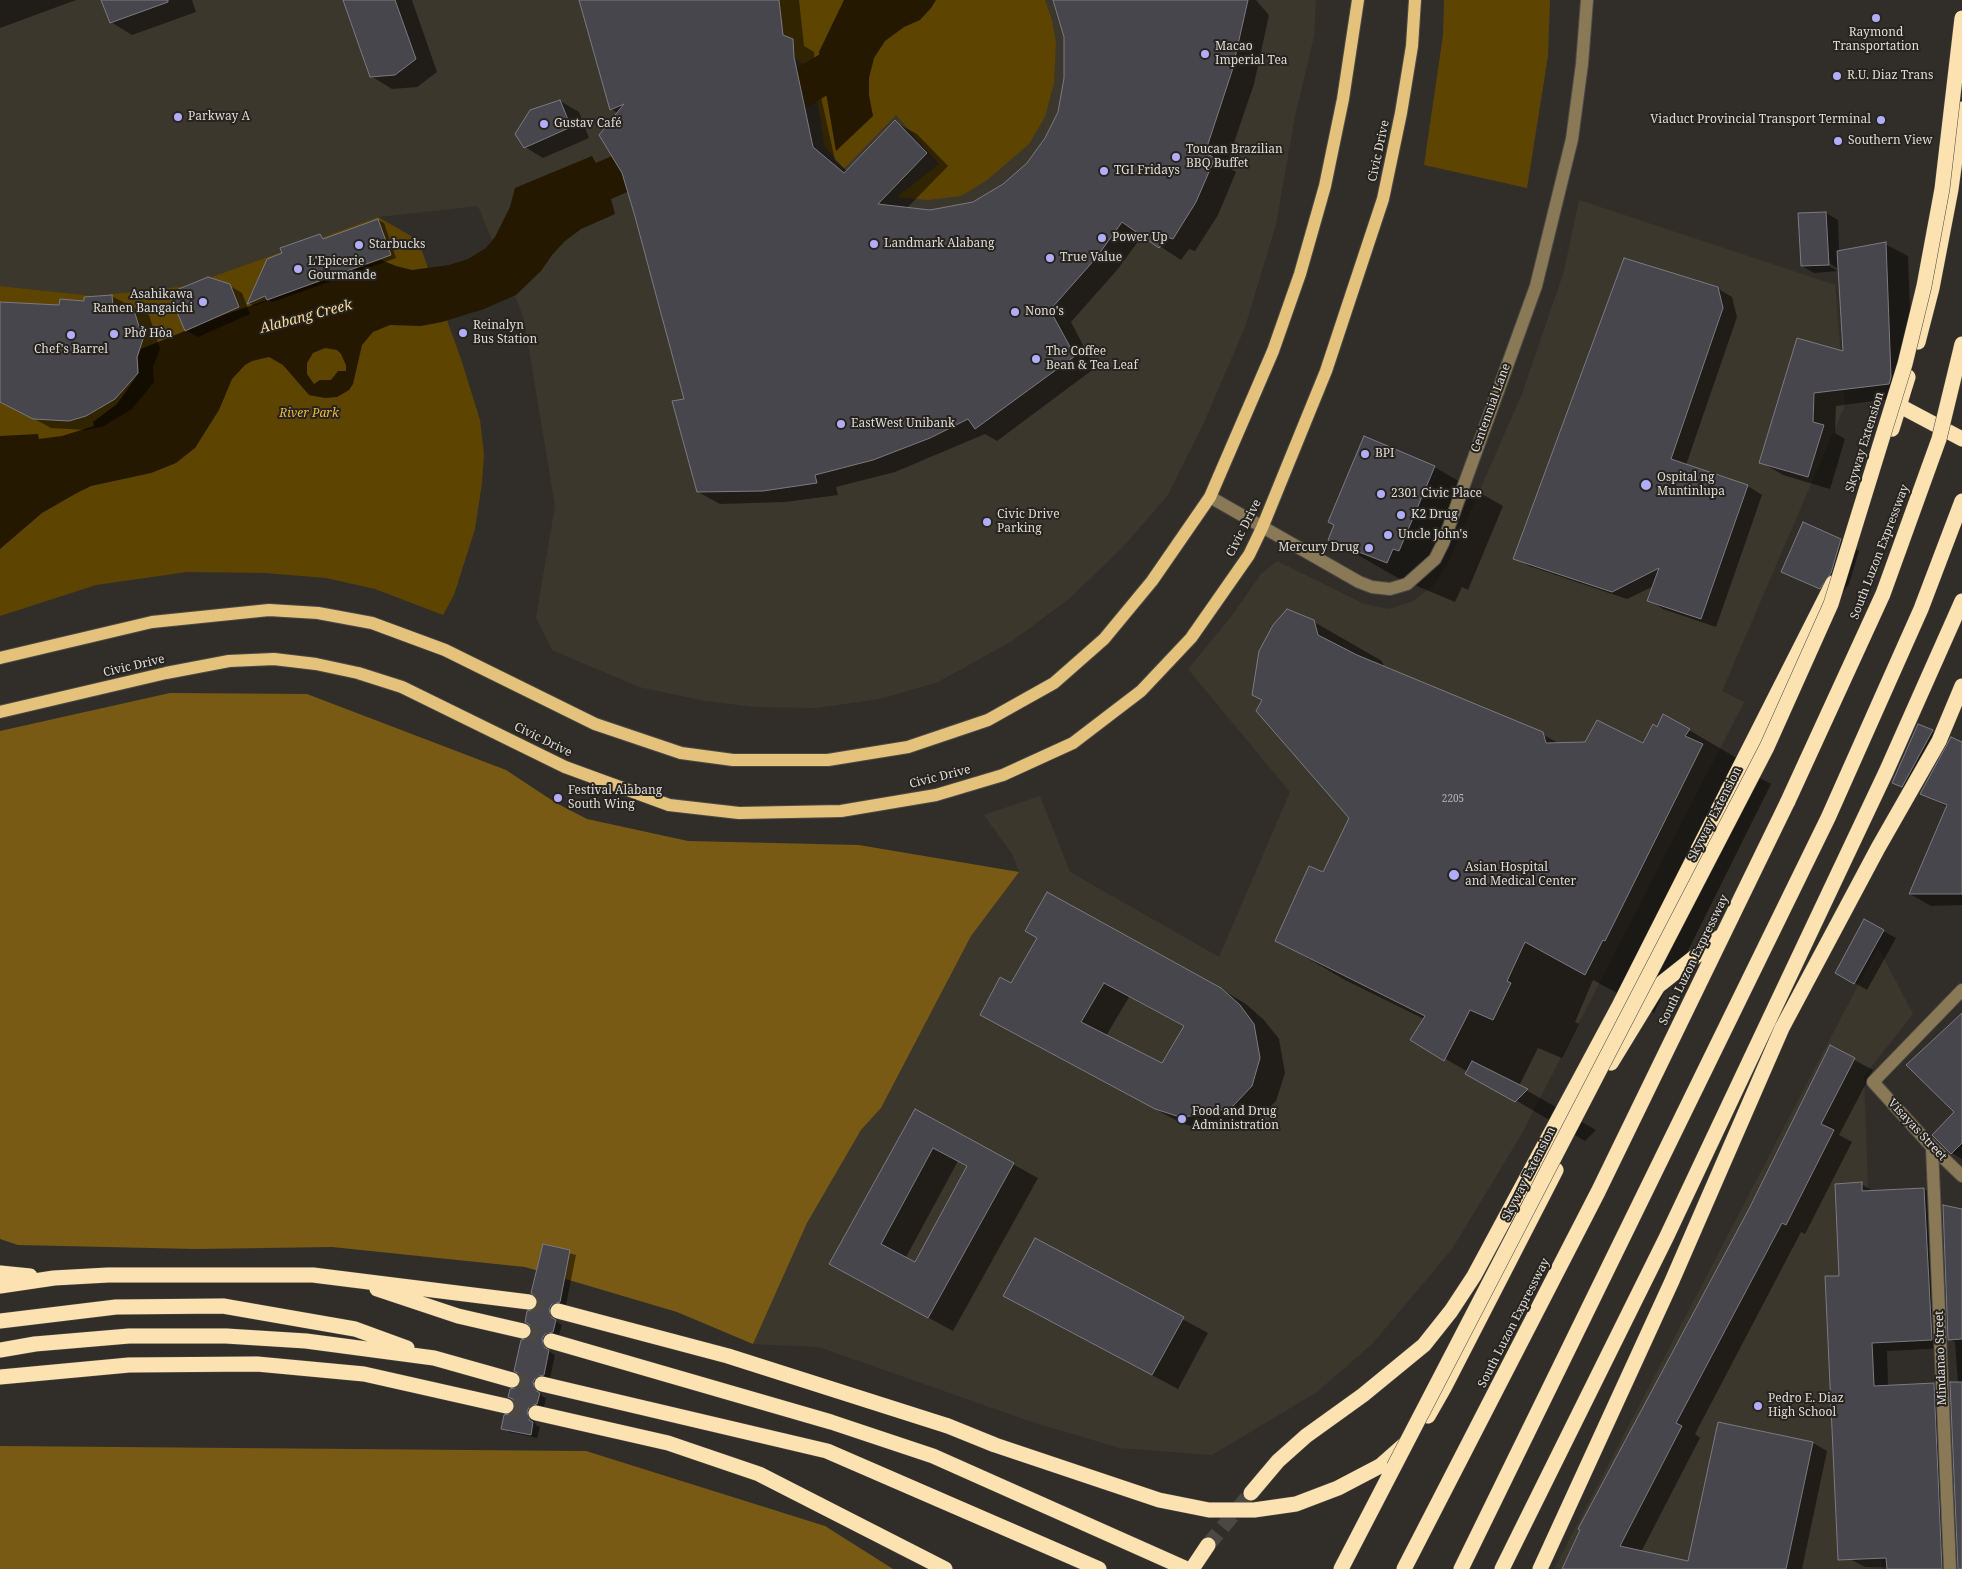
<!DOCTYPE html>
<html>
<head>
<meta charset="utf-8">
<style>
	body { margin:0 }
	canvas { display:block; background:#312e29 }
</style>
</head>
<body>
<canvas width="1962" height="1569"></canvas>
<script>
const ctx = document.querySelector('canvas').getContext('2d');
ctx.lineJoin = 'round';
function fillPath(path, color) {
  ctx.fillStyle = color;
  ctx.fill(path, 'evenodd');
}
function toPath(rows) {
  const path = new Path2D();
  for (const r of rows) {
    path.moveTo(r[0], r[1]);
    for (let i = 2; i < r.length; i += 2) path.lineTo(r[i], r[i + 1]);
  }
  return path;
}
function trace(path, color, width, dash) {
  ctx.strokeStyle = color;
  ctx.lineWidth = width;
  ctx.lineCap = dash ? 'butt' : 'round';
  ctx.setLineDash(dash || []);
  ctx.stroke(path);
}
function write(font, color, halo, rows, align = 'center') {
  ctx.font = font + ' "Noto Serif",serif';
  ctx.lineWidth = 4;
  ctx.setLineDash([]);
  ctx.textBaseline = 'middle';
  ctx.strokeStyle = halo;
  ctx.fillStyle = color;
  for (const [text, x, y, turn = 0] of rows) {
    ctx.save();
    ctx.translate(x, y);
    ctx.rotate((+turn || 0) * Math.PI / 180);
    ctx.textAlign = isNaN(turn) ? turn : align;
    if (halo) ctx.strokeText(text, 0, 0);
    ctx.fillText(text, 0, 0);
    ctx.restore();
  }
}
fillPath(toPath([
	[0,0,1316,0,1314,36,1295,116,1276,224,1245,327,1205,420,1168,495,1123,547,1070,598,1012,641,938,682,879,699,816,708,756,707,705,701,639,687,552,650,536,618,555,506,530,355,523,316,478,206,378,217,187,286,94,296,0,286],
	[1579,200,1835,285,1845,405,1722,691,1744,702,1521,1135,1452,1249,1372,1344,1317,1392,1212,1455,1120,1448,1032,1422,819,1347,753,1344,807,1223,861,1130,881,1108,971,936,1019,872,1012,854,984,815,1040,796,1070,872,1219,957,1290,792,1188,669,1231,617,1261,574,1277,561,1364,604,1389,609,1413,601,1432,587,1447,565,1522,394,1564,271],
	[1878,947,1913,1014,1864,1076,1882,1569,1554,1569]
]), '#3c372d');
fillPath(toPath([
	[779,0,1045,0,1052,20,1056,43,1054,83,1045,117,1029,144,986,181,961,196,928,200,897,197,939,164,896,115,844,169,824,145,812,63,801,63,794,57,793,39,783,35],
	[1444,0,1550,0,1548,56,1527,188,1424,165,1443,35],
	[378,217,418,240,461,359,480,420,484,454,482,483,475,529,454,595,443,615,375,589,326,578,265,573,187,572,96,585,0,616,0,286,94,296,187,286]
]), '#5d4401');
fillPath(toPath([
	[170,693,307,694,506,770,556,803,587,819,688,841,859,845,1019,872,971,936,881,1108,861,1130,807,1223,753,1344,677,1312,525,1267,332,1247,196,1249,18,1245,0,1239,0,731],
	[0,1446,586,1451,825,1526,893,1569,0,1569]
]), '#785a14');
fillPath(toPath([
	[844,0,936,0,931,8,920,20,904,27,885,41,874,58,869,78,869,95,873,116,836,151,819,52],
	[592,156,597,165,601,163,615,214,581,229,565,241,552,255,541,271,516,295,484,309,442,322,421,326,390,325,373,332,362,345,353,384,349,390,337,397,325,398,309,395,283,365,269,357,252,361,245,365,232,379,219,410,195,448,176,463,151,473,91,486,75,494,42,513,0,549,0,436,38,434,39,439,62,436,94,426,93,422,117,404,139,373,138,357,141,349,224,315,381,260,396,266,412,270,449,265,468,259,486,248,495,237,510,207,515,188],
	[325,348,337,350,341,354,346,365,346,371,338,371,331,380,320,380,314,384,307,374,307,363,313,353]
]), '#241800');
fillPath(toPath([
	[0,0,76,0,0,28],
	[102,0,192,0,196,12,132,35,111,22],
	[345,0,412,0,437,72,417,87,392,89,371,76],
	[580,0,799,0,804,46,814,52,815,70,835,160,847,171,895,122,917,134,948,166,907,208,930,211,973,203,1004,185,1027,164,1046,139,1059,113,1066,78,1065,37,1054,0,1256,0,1269,15,1254,84,1226,166,1236,172,1218,215,1195,251,1189,249,1181,260,1143,235,1117,270,1071,322,1095,368,997,441,985,434,895,472,836,487,838,495,785,502,720,504,698,492,685,400,618,113,611,109],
	[560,101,579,112,589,138,543,158,525,147],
	[1826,213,1838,220,1839,251,1885,244,1908,256,1913,390,1911,396,1836,406,1835,433,1845,439,1830,489,1783,475,1761,462,1844,353,1839,269,1824,260,1823,263,1838,271,1814,273,1802,266],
	[378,220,384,223,396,258,273,302,269,300,254,306,249,303,268,260,320,236,325,239],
	[230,286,242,293,250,314,198,337,186,330],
	[1717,288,1732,297,1737,317,1686,465,1748,486,1762,495,1716,627,1663,609,1649,600,1654,586,1627,599,1529,566,1515,558],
	[111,296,149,315,160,349,153,367,154,382,132,409,104,426,87,430,51,428,0,400,0,304,60,307],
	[1434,467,1503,506,1468,590,1462,587,1455,602,1398,578,1330,539],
	[1841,540,1859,551,1849,584,1839,598,1783,571],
	[1314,622,1382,661,1384,667,1542,734,1560,744,1643,745,1657,728,1689,730,1757,770,1754,775,1771,784,1674,979,1671,978,1654,1013,1593,980,1575,1022,1579,1024,1562,1058,1538,1048,1519,1086,1596,1130,1585,1141,1412,1039,1424,1019,1345,980,1276,940,1323,874,1351,818],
	[1918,725,1938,734,1908,789,1900,785],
	[1962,743,1962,905,1931,906,1910,894,1947,807,1921,793],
	[1865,921,1896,938,1867,990,1836,972],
	[1039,937,1221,989,1246,1004,1264,1020,1279,1039,1285,1073,1276,1101,1258,1120,1234,1128,1206,1131,1181,1123,1006,1029,1011,985],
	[1129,997,1185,1027,1162,1065,1106,1036],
	[1962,1021,1962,1159,1952,1153,1934,1135,1955,1111],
	[1830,1047,1873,1070,1839,1135,1852,1142,1805,1234,1801,1232,1695,1434,1700,1438,1641,1552,1689,1563,1813,1443,1827,1451,1802,1569,1563,1569,1751,1207],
	[915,1110,1038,1178,953,1331,855,1278],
	[958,1161,968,1167,915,1264,905,1259],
	[1861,1184,1875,1192,1924,1189,1939,1197,1946,1348,1887,1351,1888,1386,1934,1384,1948,1393,1956,1569,1865,1567,1850,1559,1840,1277],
	[1962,1210,1962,1569,1959,1569,1958,1383,1955,1342,1950,1339],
	[1035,1239,1208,1333,1178,1389,1030,1310],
	[544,1246,576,1255,566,1305,558,1307,555,1313,557,1322,562,1325,559,1335,552,1337,548,1343,550,1352,555,1355,550,1378,542,1381,539,1386,542,1396,546,1398,544,1407,533,1416,536,1425,540,1427,537,1438,509,1432,503,1428,517,1408,514,1399,522,1382,530,1339,534,1333,534,1312,539,1304]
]), '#0007');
trace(toPath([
	[801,88,845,62,877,0],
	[557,201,622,173]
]), '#241800', 39);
const building = toPath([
	[101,0,168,0,168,2,110,23,101,0],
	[343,0,395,0,416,59,395,75,370,77,343,0],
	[579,0,779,0,783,35,793,39,794,57,813,147,844,173,895,120,927,153,878,204,930,210,973,202,1003,184,1027,163,1045,138,1058,112,1064,78,1064,37,1053,0,1248,0,1232,71,1205,153,1215,158,1196,202,1173,239,1167,237,1159,248,1122,222,1096,258,1050,310,1075,356,975,429,968,419,930,438,873,460,815,475,817,483,763,491,697,492,672,401,684,399,634,213,622,173,599,135,624,104,610,110,579,0],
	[560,100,571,127,524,148,515,134,530,110,560,100],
	[1826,212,1829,265,1801,266,1798,213,1826,212],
	[378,219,391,255,267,300,265,296,247,304,267,259,282,253,280,248,320,234,323,239,378,219],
	[1886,242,1891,377,1889,384,1814,393,1813,422,1824,425,1808,477,1759,463,1797,338,1843,351,1837,251,1886,242],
	[1624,258,1718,287,1723,308,1671,459,1748,485,1701,619,1647,601,1659,568,1612,592,1513,559,1624,258],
	[208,277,230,284,239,307,185,331,169,293,208,277],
	[112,295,113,306,132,304,143,339,137,357,138,373,115,399,86,416,69,421,33,419,0,402,0,302,59,305,60,299,84,301,84,297,112,295],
	[1364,436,1435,466,1399,551,1393,549,1387,563,1328,540,1334,525,1328,522,1364,436],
	[1803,522,1841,539,1831,573,1820,589,1781,572,1803,522],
	[1287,609,1314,620,1318,635,1357,655,1543,732,1546,743,1585,742,1597,720,1643,743,1653,724,1657,727,1663,714,1690,729,1685,736,1703,744,1605,941,1603,940,1585,975,1525,942,1507,981,1511,983,1493,1020,1470,1010,1444,1061,1410,1040,1425,1016,1275,941,1309,866,1323,872,1349,818,1256,711,1262,700,1252,695,1259,651,1273,625,1287,609],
	[1918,724,1933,730,1902,787,1892,783,1918,724],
	[1951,737,1962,742,1962,894,1909,894,1947,805,1920,794,1951,737],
	[1047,892,1221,988,1240,1005,1254,1024,1260,1058,1252,1086,1233,1106,1209,1114,1180,1117,1155,1109,980,1015,1000,977,1011,983,1037,938,1025,931,1047,892],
	[1104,983,1184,1026,1162,1063,1081,1022,1104,983],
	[1864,919,1884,930,1854,984,1835,973,1864,919],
	[1962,1013,1962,1143,1951,1154,1932,1135,1954,1112,1906,1065,1962,1013],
	[1830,1045,1855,1058,1821,1124,1834,1130,1786,1225,1782,1223,1676,1423,1682,1426,1620,1546,1688,1561,1718,1422,1813,1442,1786,1569,1562,1569,1580,1530,1578,1529,1750,1207,1830,1045],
	[1472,1061,1528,1089,1515,1102,1465,1074,1472,1061],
	[915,1109,1014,1163,928,1318,829,1264,915,1109],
	[933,1148,967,1166,915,1262,881,1244,933,1148],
	[1862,1182,1862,1191,1924,1188,1932,1340,1872,1343,1874,1386,1934,1383,1942,1569,1887,1569,1886,1558,1838,1560,1825,1276,1839,1276,1835,1184,1862,1182],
	[1943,1205,1962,1209,1962,1339,1948,1340,1943,1205],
	[1035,1238,1184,1317,1152,1375,1003,1296,1035,1238],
	[543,1244,570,1250,560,1302,552,1304,549,1309,551,1317,556,1320,553,1332,545,1334,542,1339,544,1347,549,1350,544,1375,536,1377,533,1382,535,1390,540,1393,537,1404,530,1406,527,1411,529,1420,533,1422,531,1435,501,1429,504,1415,513,1413,515,1408,513,1399,508,1397,510,1389,518,1387,521,1382,519,1374,514,1371,521,1340,529,1338,532,1333,530,1325,525,1322,527,1311,533,1310,538,1304,537,1298,531,1293,543,1244],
	[1950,1382,1962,1382,1962,1569,1958,1569,1950,1382]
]);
fillPath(building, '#46464c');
trace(building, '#7a7a80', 1);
trace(toPath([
	[529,1302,558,1311],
	[523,1331,551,1341],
	[512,1380,542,1384],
	[506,1406,536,1413],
	[1208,1545,1251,1493]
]), '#4b4844', 15, [15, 8]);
const minor = toPath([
	[1210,497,1359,582,1372,587,1390,589,1407,584,1435,559,1443,543,1536,286,1572,139,1582,64,1587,0],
	[1962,990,1873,1082,1932,1147,1962,1176],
	[1932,1147,1950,1569]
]);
const major = toPath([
	[0,658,152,622,269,610,318,613,372,623,445,650,595,724,681,753,733,760,828,760,908,747,988,720,1054,683,1104,639,1152,581,1210,497,1273,351,1300,274,1325,186,1343,99,1358,0],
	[0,712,166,673,229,661,274,659,316,664,358,673,402,687,565,767,669,805,739,813,841,811,936,795,1003,775,1073,743,1141,691,1191,638,1249,555,1262,528,1326,371,1383,199,1401,113,1412,46,1415,0]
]);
const highway = toPath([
	[1918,342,1932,288,1951,189,1962,109],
	[1900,406,1962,439],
	[1892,429,1908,377],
	[1611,1063,1658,986,1720,937],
	[0,1273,30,1276],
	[0,1286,54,1278,108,1275,313,1275,529,1302],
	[377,1289,458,1316,523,1331],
	[558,1311,728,1356,948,1426],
	[0,1321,116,1307,223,1306,355,1329,407,1348],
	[551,1341,831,1422,933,1456,1187,1569],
	[0,1350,35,1344,129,1336,226,1336,306,1341,434,1358,512,1380],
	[0,1377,129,1365,257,1364,364,1374,506,1406],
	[542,1384,827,1451,1099,1569],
	[536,1413,668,1443,759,1474,945,1569],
	[1428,1416,1444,1388,1556,1170],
	[1380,1466,1406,1443],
	[1251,1493,1278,1461,1306,1436,1363,1395,1424,1345,1451,1311,1474,1276,1620,1004,1833,583],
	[1192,1569,1208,1545],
	[1404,1569,1598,1192,1788,801],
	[1461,1569,1828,818,1921,609,1962,501],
	[1502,1569,1666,1238,1886,772,1962,601],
	[1540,1569,1672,1281,1782,1028,1878,848,1939,741,1962,686]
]);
trace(minor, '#4d4a45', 14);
trace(major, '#4d4a45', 14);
trace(highway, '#4d4a45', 16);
trace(minor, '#897957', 12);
trace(major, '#e5c27c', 12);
trace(highway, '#fce2b1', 15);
const highwayBridge = toPath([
	[1788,801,1883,594,1939,439,1962,344],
	[948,1426,995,1445,1159,1500,1209,1510,1254,1510,1296,1504,1338,1488,1380,1466],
	[1341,1569,1767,747,1831,604,1905,364,1924,286,1942,189,1962,18]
]);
trace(highwayBridge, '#4d4a45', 16, []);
trace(highwayBridge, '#fce2b1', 15);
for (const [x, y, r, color] of [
	[1876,18,5,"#b2adf9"],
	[1205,54,5,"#b2adf9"],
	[1837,76,5,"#b2adf9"],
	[178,117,5,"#b2adf9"],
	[1881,120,5,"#b2adf9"],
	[544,124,5,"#b2adf9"],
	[1838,141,5,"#b2adf9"],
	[1176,157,5,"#b2adf9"],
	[1104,171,5,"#b2adf9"],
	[1102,238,5,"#b2adf9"],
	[874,244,5,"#b2adf9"],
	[359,245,5,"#b2adf9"],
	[1050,258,5,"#b2adf9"],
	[298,269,5,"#b2adf9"],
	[203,302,5,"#b2adf9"],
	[1015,312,5,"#b2adf9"],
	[463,333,5,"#b2adf9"],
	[114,334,5,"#b2adf9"],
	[71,335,5,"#b2adf9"],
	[1036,359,5,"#b2adf9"],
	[841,424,5,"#b2adf9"],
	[1365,454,5,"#b2adf9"],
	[1646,485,6,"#b2adf9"],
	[1381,494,5,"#b2adf9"],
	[1401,515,5,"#b2adf9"],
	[987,522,5,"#b2adf9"],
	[1388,535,5,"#b2adf9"],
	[1369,548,5,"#b2adf9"],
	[558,798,5,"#b2adf9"],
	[1454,875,6,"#b2adf9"],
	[1182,1119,5,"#b2adf9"],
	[1758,1406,5,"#b2adf9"]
]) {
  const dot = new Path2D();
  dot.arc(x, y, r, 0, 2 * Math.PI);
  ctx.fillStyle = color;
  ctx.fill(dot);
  trace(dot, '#27241f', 2);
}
write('10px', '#b9b7b6', null, [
	["2205",1453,799]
]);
write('12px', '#dfddda', '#27241f', [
	["Raymond",1876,33,"center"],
	["Transportation",1876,47,"center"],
	["Macao",1215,47],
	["Imperial Tea",1215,61],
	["R.U. Diaz Trans",1847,76],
	["Parkway A",188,117],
	["Viaduct Provincial Transport Terminal",1871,120,"right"],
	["Gustav Café",554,124],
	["Southern View",1848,141],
	["Toucan Brazilian",1186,150],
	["BBQ Buffet",1186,164],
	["TGI Fridays",1114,171],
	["Power Up",1112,238],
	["Landmark Alabang",884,244],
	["Starbucks",369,245],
	["True Value",1060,258],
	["L'Epicerie",308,262],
	["Gourmande",308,276],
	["Asahikawa",193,295,"right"],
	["Ramen Bangaichi",193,309,"right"],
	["Nono's",1025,312],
	["Reinalyn",473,326],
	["Bus Station",473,340],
	["Phở Hòa",124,334],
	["Chef's Barrel",71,350,"center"],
	["The Coffee",1046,352],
	["Bean & Tea Leaf",1046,366],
	["EastWest Unibank",851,424],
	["BPI",1375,454],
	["Ospital ng",1657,478],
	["Muntinlupa",1657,492],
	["2301 Civic Place",1391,494],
	["Civic Drive",997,515],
	["Parking",997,529],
	["K2 Drug",1411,515],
	["Uncle John's",1398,535],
	["Mercury Drug",1359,548,"right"],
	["Festival Alabang",568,791],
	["South Wing",568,805],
	["Asian Hospital",1465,868],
	["and Medical Center",1465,882],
	["Food and Drug",1192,1112],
	["Administration",1192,1126],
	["Pedro E. Diaz",1768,1399],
	["High School",1768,1413]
], 'left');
write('12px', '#dfddda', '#27241f', [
	["Civic Drive",1379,151,-78],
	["Centennial Lane",1491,408,-70],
	["Skyway Extension",1865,442,-73],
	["Civic Drive",1244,528,-63],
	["South Luzon Expressway",1880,552,-69],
	["Civic Drive",134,666,-13],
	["Civic Drive",543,740,26],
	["Civic Drive",940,777,-14],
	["Skyway Extension",1715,814,-63],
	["South Luzon Expressway",1694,960,-64],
	["Visayas Street",1917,1130,47],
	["Skyway Extension",1529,1174,-63],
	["South Luzon Expressway",1514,1323,-63],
	["Mindanao Street",1941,1358,-92]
]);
write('italic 12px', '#ecb73f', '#27241f', [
	["River Park",309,414]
]);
write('italic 14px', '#fada9c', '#27241f', [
	["Alabang Creek",306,317,-15]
]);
</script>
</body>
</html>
